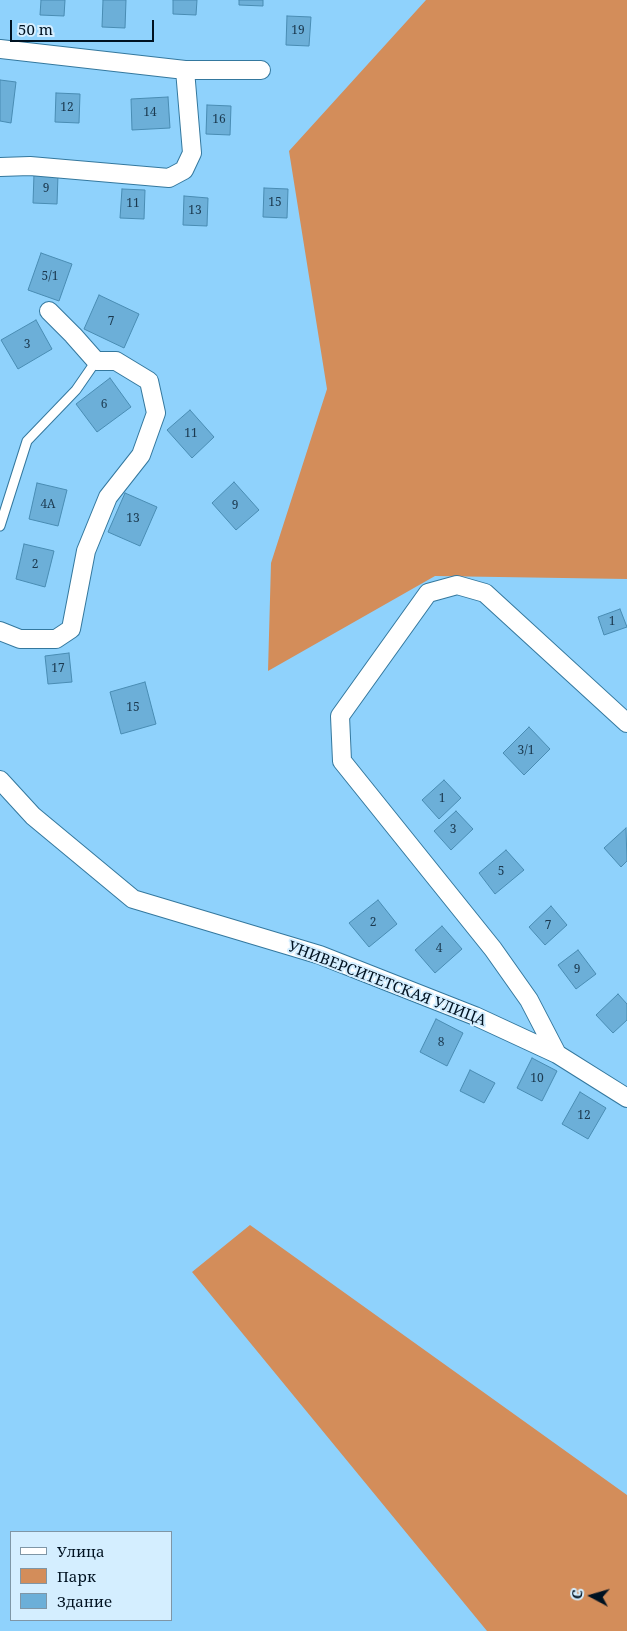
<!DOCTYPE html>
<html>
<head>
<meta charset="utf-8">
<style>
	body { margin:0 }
	#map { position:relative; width:627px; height:1631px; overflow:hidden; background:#8fd2fc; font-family:"Noto Serif",serif }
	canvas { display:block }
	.legend { position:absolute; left:10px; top:1531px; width:162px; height:90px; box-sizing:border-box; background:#d4eeff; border:1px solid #7f96a6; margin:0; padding:6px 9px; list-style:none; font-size:15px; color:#001221 }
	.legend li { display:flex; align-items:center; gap:10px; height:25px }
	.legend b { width:25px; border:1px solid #7f96a6 }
	.north { position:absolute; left:567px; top:1571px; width:50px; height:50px; -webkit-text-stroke:4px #d4eeff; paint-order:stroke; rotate:276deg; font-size:14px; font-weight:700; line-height:20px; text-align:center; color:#001221 }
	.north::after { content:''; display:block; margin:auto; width:18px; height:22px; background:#001221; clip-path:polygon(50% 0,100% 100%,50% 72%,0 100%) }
	.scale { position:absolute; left:10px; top:20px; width:144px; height:22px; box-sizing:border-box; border:2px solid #001221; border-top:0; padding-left:6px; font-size:15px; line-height:18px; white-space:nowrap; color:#001221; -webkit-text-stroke:4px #d4eeff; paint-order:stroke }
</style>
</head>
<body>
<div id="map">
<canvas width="627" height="1631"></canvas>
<ul class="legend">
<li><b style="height:6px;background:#fff"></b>Улица</li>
<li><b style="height:14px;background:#d38d5a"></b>Парк</li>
<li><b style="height:14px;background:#6cafd8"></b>Здание</li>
</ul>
<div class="north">С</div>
<div class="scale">50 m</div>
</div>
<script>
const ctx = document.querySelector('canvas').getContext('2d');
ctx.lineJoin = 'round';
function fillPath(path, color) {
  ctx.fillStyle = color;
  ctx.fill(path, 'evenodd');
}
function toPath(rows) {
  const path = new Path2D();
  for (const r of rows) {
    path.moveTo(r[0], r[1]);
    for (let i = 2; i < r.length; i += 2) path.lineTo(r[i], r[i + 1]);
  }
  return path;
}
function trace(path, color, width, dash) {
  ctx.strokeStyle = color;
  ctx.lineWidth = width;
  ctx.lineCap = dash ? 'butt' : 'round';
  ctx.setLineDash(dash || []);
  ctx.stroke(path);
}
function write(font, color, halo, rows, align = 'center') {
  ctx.font = font + ' "Noto Serif",serif';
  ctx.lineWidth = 4;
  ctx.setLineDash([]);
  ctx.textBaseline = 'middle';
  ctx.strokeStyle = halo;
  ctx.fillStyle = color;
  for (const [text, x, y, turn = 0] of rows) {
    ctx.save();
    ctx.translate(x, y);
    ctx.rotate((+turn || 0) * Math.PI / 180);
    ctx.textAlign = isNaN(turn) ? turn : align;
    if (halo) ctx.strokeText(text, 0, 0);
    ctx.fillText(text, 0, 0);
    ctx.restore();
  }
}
fillPath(toPath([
	[426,0,627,0,627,579,435,576,268,671,271,563,327,389,289,151],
	[250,1225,627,1495,627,1631,487,1631,192,1272]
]), '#d38d5a');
const building = toPath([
	[41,0,65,0,64,16,40,15,41,0],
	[103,0,126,0,125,28,102,27,103,0],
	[173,0,197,0,196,15,173,14,173,0],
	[239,0,263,0,263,6,239,5,239,0],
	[287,16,311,17,309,46,286,45,287,16],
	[0,80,16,82,11,123,0,121,0,80],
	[56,93,80,94,79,123,55,122,56,93],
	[168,97,170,128,132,130,131,99,168,97],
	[207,105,231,106,230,135,206,134,207,105],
	[34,174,58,175,57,204,33,203,34,174],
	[264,188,288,189,287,218,263,217,264,188],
	[122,189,145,190,144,219,120,218,122,189],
	[184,196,208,198,207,226,183,225,184,196],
	[41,253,72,264,59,301,28,290,41,253],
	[99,295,139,314,124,348,84,329,99,295],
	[36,320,52,349,18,369,1,340,36,320],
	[110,378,131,407,97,432,76,404,110,378],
	[190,410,214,437,192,458,167,430,190,410],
	[234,482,259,510,236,530,212,503,234,482],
	[37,483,67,490,58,526,29,519,37,483],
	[125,493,157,507,140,546,108,532,125,493],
	[24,544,54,551,45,587,16,579,24,544],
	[620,609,627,627,604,635,598,617,620,609],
	[69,653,72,682,48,684,45,656,69,653],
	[145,682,156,724,121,734,110,692,145,682],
	[529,727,550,749,524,775,503,753,529,727],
	[444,780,461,798,439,819,422,800,444,780],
	[456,811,473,829,451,850,434,831,456,811],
	[626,828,627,861,621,867,604,848,626,828],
	[506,850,524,870,495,894,479,873,506,850],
	[378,900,397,924,369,947,349,923,378,900],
	[551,906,567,925,545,945,529,927,551,906],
	[442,926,462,949,435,973,415,950,442,926],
	[578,950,596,974,576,989,558,965,578,950],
	[618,994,627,1004,627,1020,613,1033,596,1015,618,994],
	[436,1019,463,1033,447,1066,420,1052,436,1019],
	[532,1058,557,1071,542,1101,517,1088,532,1058],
	[470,1070,495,1083,484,1103,460,1091,470,1070],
	[580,1092,606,1108,588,1139,562,1124,580,1092]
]);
fillPath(building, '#6cafd8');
trace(building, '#498cb3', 1);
const service = toPath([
	[0,526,27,441,76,390,96,361]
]);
const minor = toPath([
	[0,49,185,70,261,70],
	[0,167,30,166,169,178,184,170,192,153,185,70],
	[0,631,20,639,56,639,71,629,86,551,108,497,141,455,156,413,149,381,116,361,96,361,73,335,49,311],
	[0,780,33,816,133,899,320,955,475,1016,557,1054,627,1098],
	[557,1054,529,1000,493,949,342,761,340,716,428,593,457,585,485,593,627,723]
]);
trace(service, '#34789e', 11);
trace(minor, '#34789e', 20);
trace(service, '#fff', 9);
trace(minor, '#fff', 18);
write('12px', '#1b394f', null, [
	["19",298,31],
	["12",67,108],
	["14",150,113],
	["16",219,120],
	["9",46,189],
	["15",275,203],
	["11",133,204],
	["13",195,211],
	["5/1",50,277],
	["7",111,322],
	["3",27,345],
	["6",104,405],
	["11",191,434],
	["4А",48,505],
	["9",235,506],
	["13",133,519],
	["2",35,565],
	["1",612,622],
	["17",58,669],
	["15",133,708],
	["3/1",526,751],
	["1",442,799],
	["3",453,830],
	["5",501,872],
	["2",373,923],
	["7",548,926],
	["4",439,949],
	["9",577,970],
	["8",441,1043],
	["10",537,1079],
	["12",584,1116]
]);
write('15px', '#001221', '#d4eeff', [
	["УНИВЕРСИТЕТСКАЯ УЛИЦА",387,984,21]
]);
</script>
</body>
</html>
